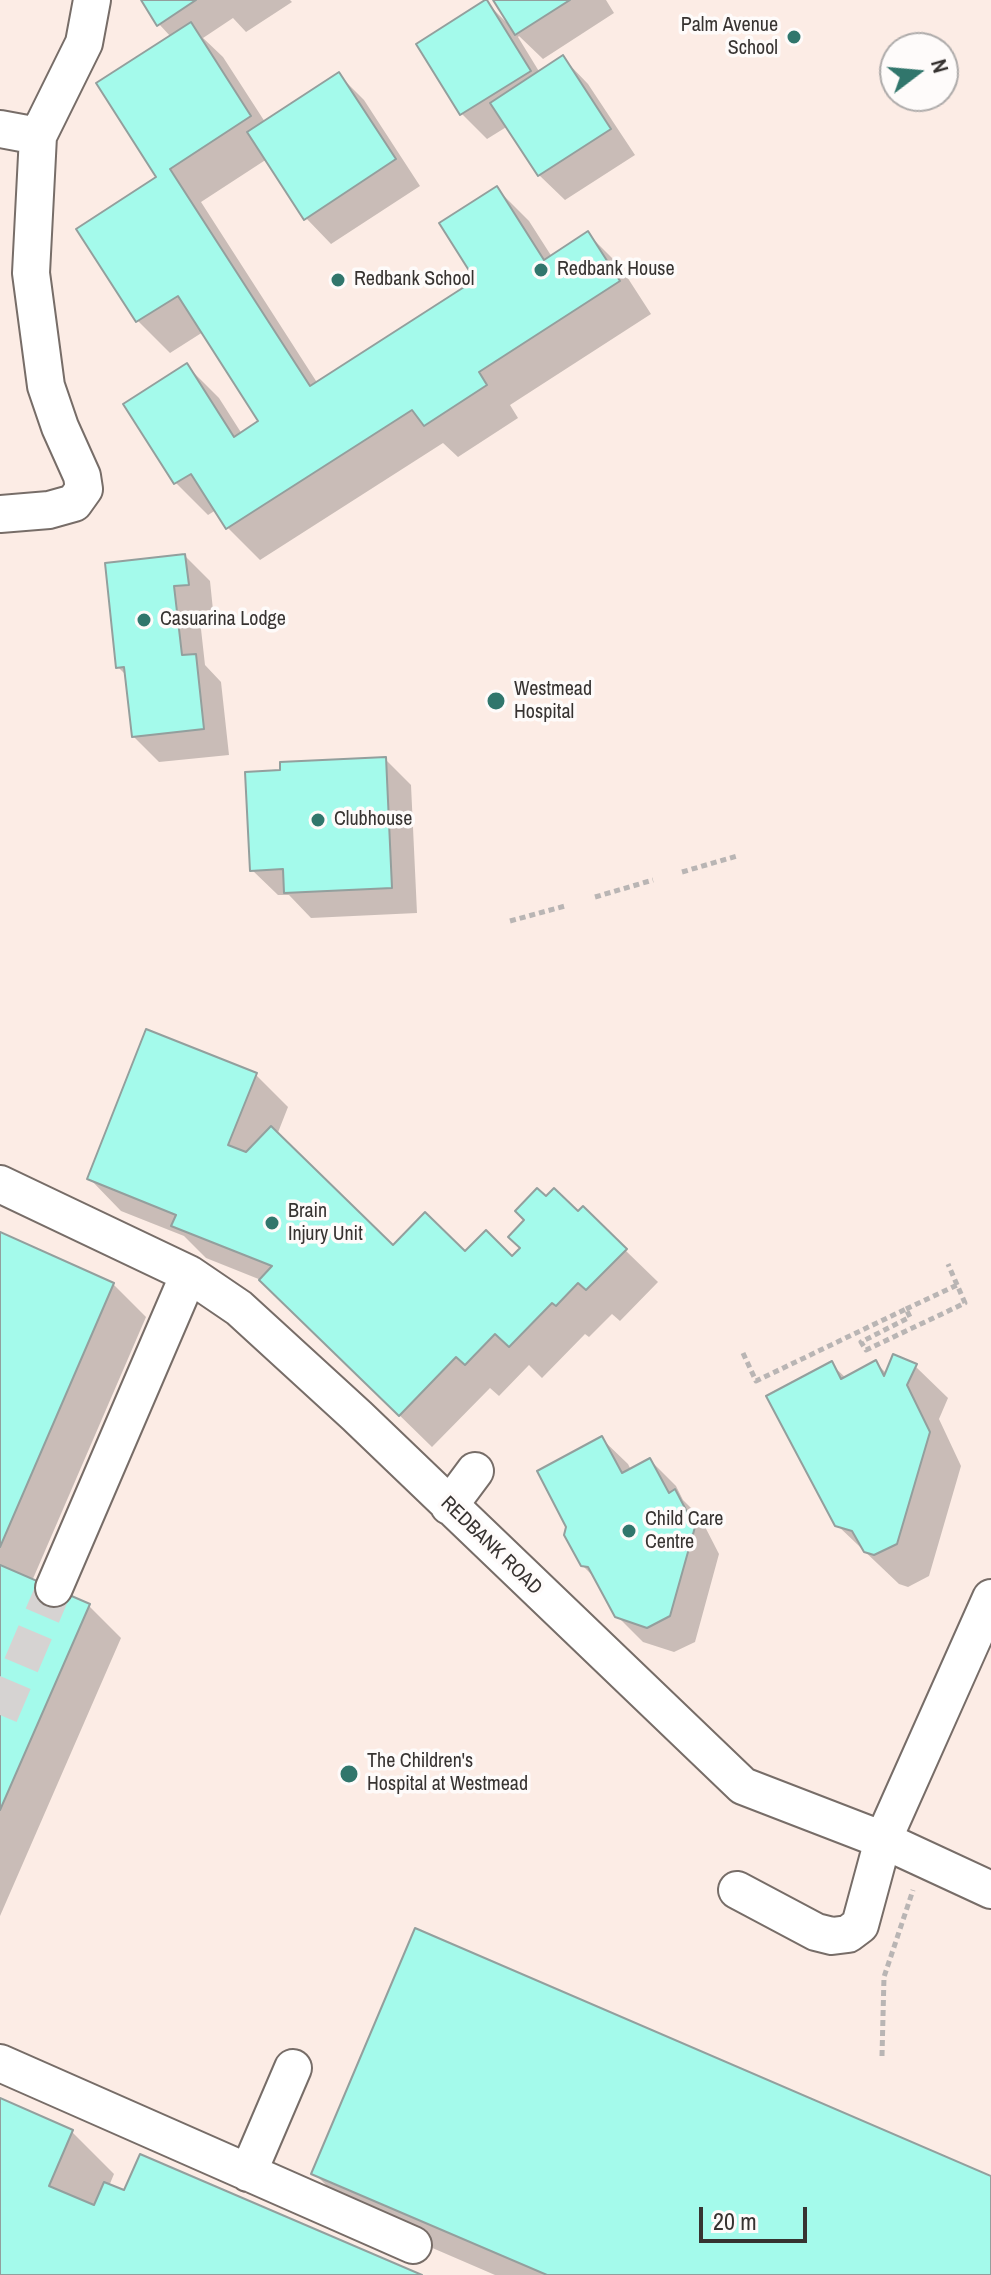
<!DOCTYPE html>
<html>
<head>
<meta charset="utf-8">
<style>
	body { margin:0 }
	#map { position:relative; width:991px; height:2275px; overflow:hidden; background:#fefbfa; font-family:"Archivo Narrow",sans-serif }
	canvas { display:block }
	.north { position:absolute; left:879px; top:32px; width:80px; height:80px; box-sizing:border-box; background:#fefbfa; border:2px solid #aeabaa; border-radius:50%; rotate:74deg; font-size:22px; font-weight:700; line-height:32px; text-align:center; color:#373331 }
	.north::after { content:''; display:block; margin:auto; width:28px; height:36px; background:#31766c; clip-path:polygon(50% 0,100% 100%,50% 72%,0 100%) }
	.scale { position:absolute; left:699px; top:2207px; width:108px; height:36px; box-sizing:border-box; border:4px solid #373331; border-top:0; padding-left:10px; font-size:24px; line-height:28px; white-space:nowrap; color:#373331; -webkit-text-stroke:6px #fefbfa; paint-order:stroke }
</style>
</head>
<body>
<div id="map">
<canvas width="991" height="2275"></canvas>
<div class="north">N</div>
<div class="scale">20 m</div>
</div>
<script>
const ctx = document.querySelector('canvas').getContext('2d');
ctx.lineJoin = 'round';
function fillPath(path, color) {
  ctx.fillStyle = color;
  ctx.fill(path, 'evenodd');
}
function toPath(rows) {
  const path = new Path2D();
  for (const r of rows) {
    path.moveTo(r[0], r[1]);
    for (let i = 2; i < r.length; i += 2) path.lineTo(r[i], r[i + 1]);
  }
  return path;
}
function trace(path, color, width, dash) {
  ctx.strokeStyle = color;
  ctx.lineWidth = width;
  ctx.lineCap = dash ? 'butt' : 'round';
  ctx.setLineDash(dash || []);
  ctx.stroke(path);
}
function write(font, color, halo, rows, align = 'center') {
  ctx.font = font + ' "Archivo Narrow",sans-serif';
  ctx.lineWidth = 7;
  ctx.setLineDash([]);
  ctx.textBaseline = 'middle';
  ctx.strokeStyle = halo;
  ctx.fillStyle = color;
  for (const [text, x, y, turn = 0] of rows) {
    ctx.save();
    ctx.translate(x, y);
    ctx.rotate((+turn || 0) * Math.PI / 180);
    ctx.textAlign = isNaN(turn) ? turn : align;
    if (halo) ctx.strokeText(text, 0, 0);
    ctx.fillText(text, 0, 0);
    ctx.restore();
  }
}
fillPath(toPath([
	[0,0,991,0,991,2275,0,2275],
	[895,48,943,48,943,96,895,96]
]), '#fcece5');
fillPath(toPath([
	[143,0,290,0,292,2,246,32,233,18,203,38,223,57,265,122,338,74,364,100,420,186,331,244,306,218,267,159,201,202,318,384,478,280,496,188,529,221,552,257,588,234,620,266,651,314,510,405,518,418,458,457,443,443,260,560,228,528,216,510,208,515,176,483,187,366,219,398,242,434,261,422,203,332,170,353,138,321,79,229,158,178,171,37,159,24],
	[495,0,606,0,614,13,543,59,519,36,518,37,540,73,563,58,588,84,635,155,565,200,539,175,508,126,487,139,462,114,486,2,508,24],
	[185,556,210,581,213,610,199,611,205,665,221,682,229,755,159,762,133,736,127,676,118,667],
	[385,759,411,785,417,913,311,918,289,895,278,895,252,870],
	[256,1075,288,1107,277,1135,394,1248,512,1259,522,1248,546,1199,578,1214,625,1250,658,1282,620,1321,612,1314,589,1337,585,1334,542,1378,529,1365,499,1396,490,1388,432,1447,261,1280,206,1258,184,1236,121,1211,89,1178],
	[0,1235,113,1284,146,1317,32,1581,88,1605,121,1638,0,1916],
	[876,1363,887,1374,915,1366,948,1398,939,1419,961,1466,929,1576,908,1587,899,1584,837,1525,831,1364,847,1379],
	[602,1439,628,1464,631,1470,650,1460,676,1486,683,1500,700,1517,719,1554,695,1642,674,1652,643,1642,617,1616,597,1580,582,1565],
	[0,2100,71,2131,114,2174,109,2186,417,2275,0,2275],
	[314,2173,991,2178,991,2275,495,2275,356,2215]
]), '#0003');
const building = toPath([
	[141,0,196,0,157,26,141,0],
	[485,0,487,0,531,71,460,115,416,44,485,0],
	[493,0,570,0,515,35,493,0],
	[191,22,251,116,170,169,310,386,475,280,439,223,497,186,544,260,588,231,620,281,479,372,487,385,424,426,412,410,226,529,191,474,174,484,123,404,187,363,234,437,258,421,178,296,136,322,76,229,156,177,96,83,191,22],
	[563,55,611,129,538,176,490,103,563,55],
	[339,72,396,159,304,220,247,132,339,72],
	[185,554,189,585,174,586,182,655,196,654,204,729,132,737,124,667,116,668,105,563,185,554],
	[386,757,392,888,284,893,283,869,250,871,245,772,280,770,280,762,386,757],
	[146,1029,257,1073,228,1145,246,1152,271,1126,393,1245,425,1212,465,1251,486,1230,512,1256,520,1248,508,1237,524,1220,515,1211,537,1188,546,1196,554,1188,578,1211,583,1206,627,1249,586,1290,578,1283,556,1306,552,1303,509,1347,495,1334,465,1365,456,1357,399,1416,259,1280,272,1266,171,1226,176,1215,87,1179,146,1029],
	[0,1232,114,1283,0,1547,0,1232],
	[893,1354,917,1364,907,1385,930,1432,897,1544,874,1555,864,1552,852,1531,835,1526,766,1396,832,1361,841,1379,876,1360,884,1376,893,1354],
	[602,1436,622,1473,650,1458,669,1493,675,1489,695,1527,670,1616,647,1628,615,1617,588,1567,581,1566,564,1535,566,1527,537,1471,602,1436],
	[0,1565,90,1604,0,1810,0,1565],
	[415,1928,991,2176,991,2275,547,2275,311,2174,415,1928],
	[0,2098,73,2130,49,2186,94,2205,104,2182,124,2190,140,2154,422,2275,0,2275,0,2098]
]);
fillPath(building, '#a4faeb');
trace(building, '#939f9d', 2);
trace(toPath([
	[0,1715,54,1588]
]), '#d6d3d2', 36, [36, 18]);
const minor = toPath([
	[0,129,38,136],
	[0,514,49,510,74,503,84,489,82,476,60,427,46,386,31,273,38,136,84,43,92,0],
	[0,1184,189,1274,239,1308,357,1416,743,1786,883,1840,991,1890],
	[449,1506,475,1471],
	[54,1588,189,1274],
	[737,1890,816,1932,832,1936,848,1934,860,1925,883,1840,991,1598],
	[0,2063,413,2245],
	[248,2173,293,2068]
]);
trace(minor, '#776d68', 40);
trace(toPath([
	[682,872,737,856],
	[595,897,653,880],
	[510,921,565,906],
	[906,1309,957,1285],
	[743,1353,756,1381,906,1309,910,1317,861,1342,866,1350,965,1303,948,1264],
	[882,2056,884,1977,913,1890]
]), '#b9b5b4', 5, [6, 4]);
trace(minor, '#fff', 36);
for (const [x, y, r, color] of [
	[794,37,8,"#31766c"],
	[541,270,8,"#31766c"],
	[338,280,8,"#31766c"],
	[144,620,8,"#31766c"],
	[496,701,10,"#31766c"],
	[318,820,8,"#31766c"],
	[272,1223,8,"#31766c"],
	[629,1531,8,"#31766c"],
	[349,1774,10,"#31766c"]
]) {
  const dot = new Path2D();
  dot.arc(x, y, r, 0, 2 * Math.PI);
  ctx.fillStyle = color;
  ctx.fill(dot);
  trace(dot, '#fefbfa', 3);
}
write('20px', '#373331', '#fefbfa', [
	["Palm Avenue",778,26,"right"],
	["School",778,49,"right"],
	["Redbank House",557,270],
	["Redbank School",354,280],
	["Casuarina Lodge",160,620],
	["Westmead",514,690],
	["Hospital",514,713],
	["Clubhouse",334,820],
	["Brain",288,1212],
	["Injury Unit",288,1235],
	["Child Care",645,1520],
	["Centre",645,1543],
	["The Children's",367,1762],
	["Hospital at Westmead",367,1785]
], 'left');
write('20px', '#373331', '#fefbfa', [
	["REDBANK ROAD",491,1546,44]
]);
</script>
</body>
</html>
